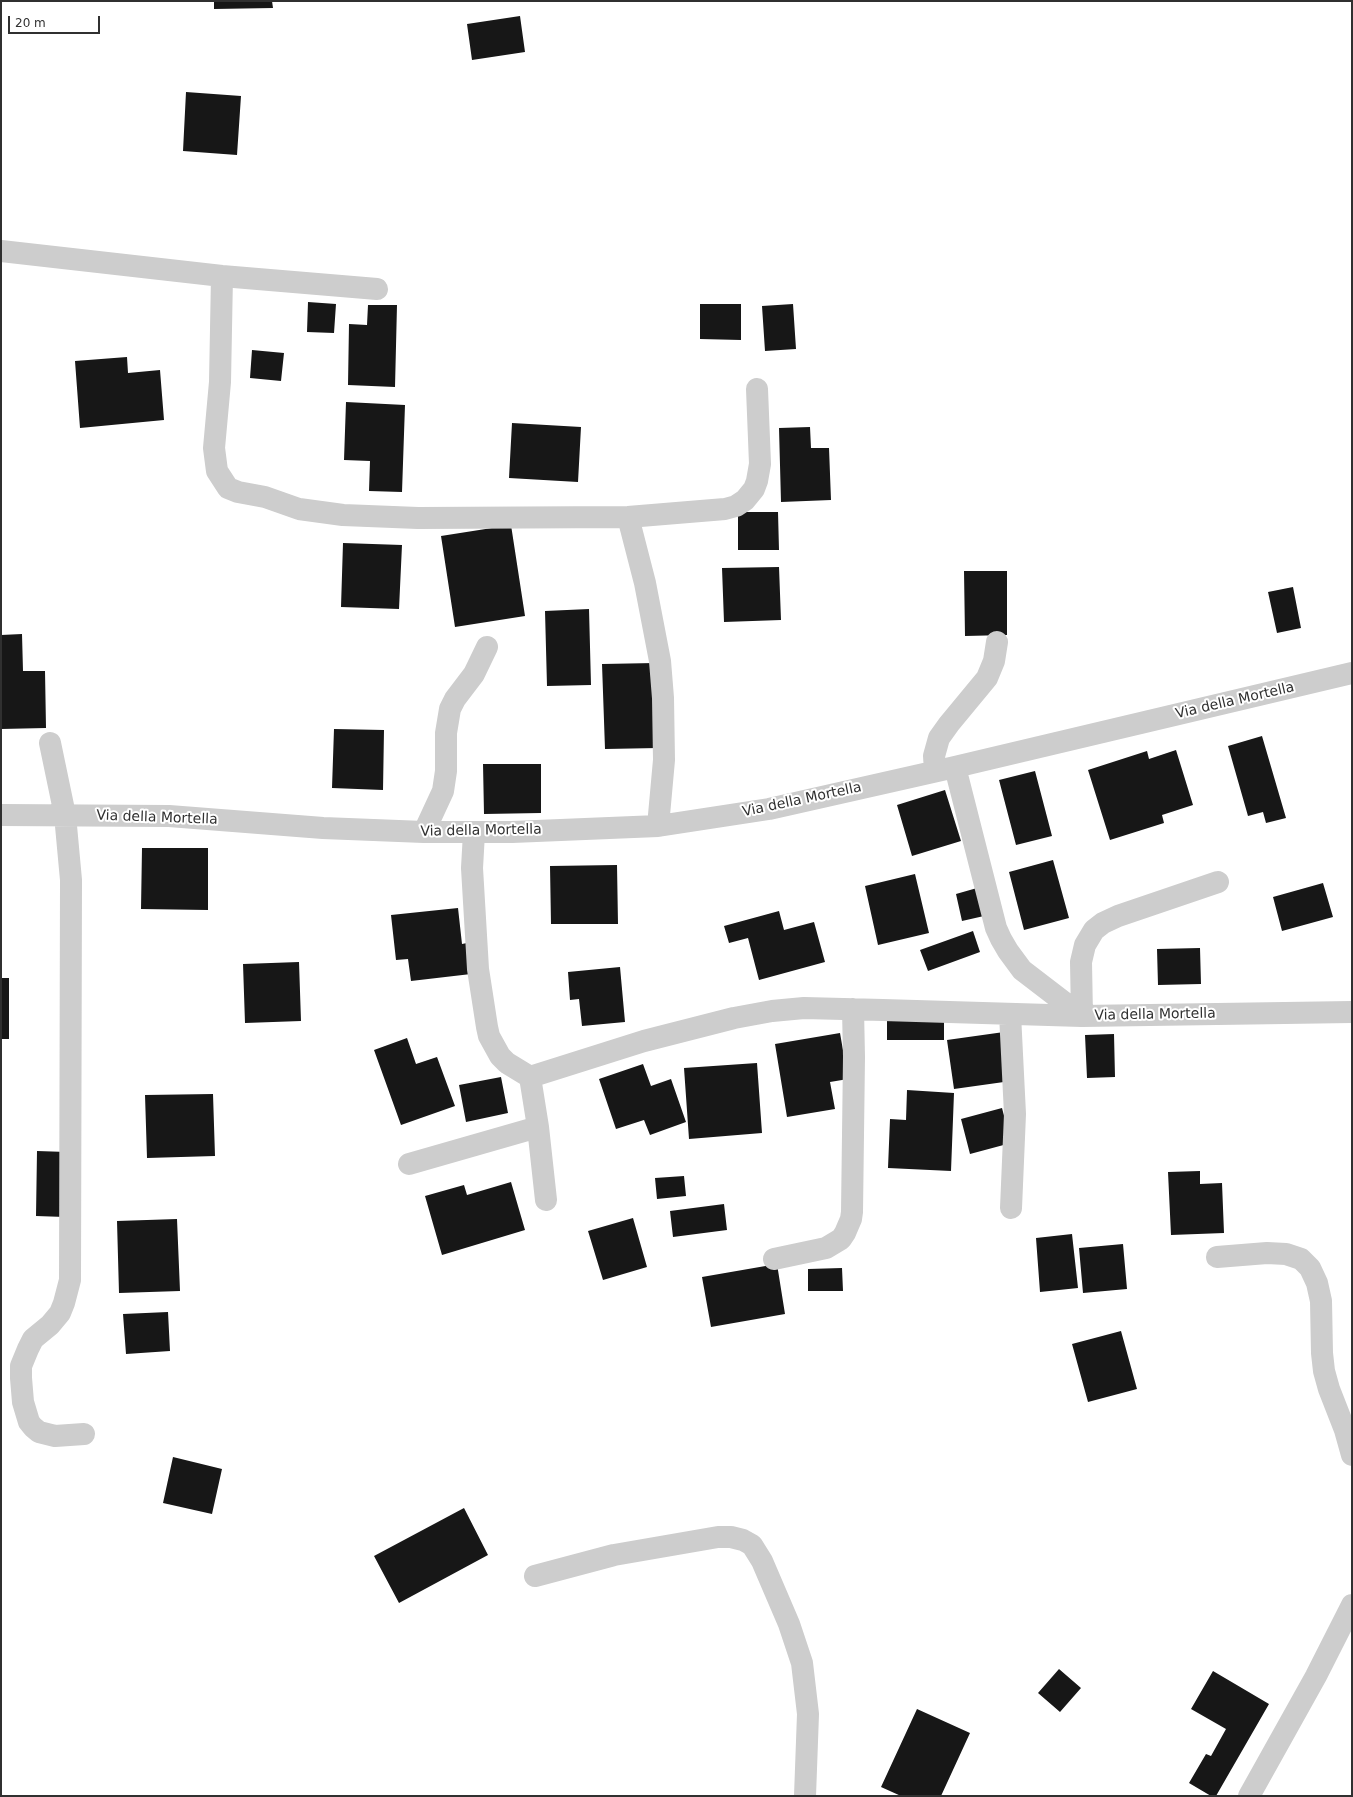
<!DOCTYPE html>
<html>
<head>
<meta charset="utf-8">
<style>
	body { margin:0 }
	#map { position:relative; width:1353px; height:1797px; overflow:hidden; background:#fff; font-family:"DejaVu Sans",sans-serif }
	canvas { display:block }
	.frame { position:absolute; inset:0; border:2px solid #303030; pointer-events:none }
	.scale { position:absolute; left:8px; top:16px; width:92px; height:18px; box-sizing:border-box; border:2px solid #303030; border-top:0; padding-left:5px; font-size:12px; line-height:14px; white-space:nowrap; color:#303030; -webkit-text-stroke:3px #fff; paint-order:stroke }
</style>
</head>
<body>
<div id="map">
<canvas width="1353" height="1797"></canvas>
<div class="frame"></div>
<div class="scale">20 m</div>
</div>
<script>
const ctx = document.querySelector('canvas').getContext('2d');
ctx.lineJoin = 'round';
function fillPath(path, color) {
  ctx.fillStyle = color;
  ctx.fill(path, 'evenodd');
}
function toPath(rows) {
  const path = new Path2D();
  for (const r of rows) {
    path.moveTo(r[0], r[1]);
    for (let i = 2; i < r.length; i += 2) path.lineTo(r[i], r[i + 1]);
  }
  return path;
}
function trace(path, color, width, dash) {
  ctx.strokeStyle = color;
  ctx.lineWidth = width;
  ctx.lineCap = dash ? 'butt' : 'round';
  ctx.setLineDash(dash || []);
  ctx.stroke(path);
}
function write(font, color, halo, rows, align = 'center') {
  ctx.font = font + ' "DejaVu Sans",sans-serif';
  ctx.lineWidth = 4;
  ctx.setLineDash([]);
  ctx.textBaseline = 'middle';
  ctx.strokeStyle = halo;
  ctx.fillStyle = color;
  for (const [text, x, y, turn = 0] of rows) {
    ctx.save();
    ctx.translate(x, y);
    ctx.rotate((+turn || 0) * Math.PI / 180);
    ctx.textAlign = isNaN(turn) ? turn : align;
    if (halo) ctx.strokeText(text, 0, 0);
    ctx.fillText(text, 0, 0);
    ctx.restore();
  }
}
fillPath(toPath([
	[214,1,272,1,273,8,214,9],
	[520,16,525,52,472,60,467,24],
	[186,92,241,96,237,155,183,151],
	[308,302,336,304,334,333,307,332],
	[700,304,741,304,741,340,700,339],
	[793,304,796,349,765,351,762,306],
	[368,305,397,305,395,387,348,385,349,324,367,325],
	[252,350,284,353,281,381,250,378],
	[127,357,128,373,160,370,164,420,80,428,75,361],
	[346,402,405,405,402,492,369,491,370,461,344,460],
	[512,423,581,427,578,482,509,478],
	[810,427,811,448,829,448,831,500,781,502,779,428],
	[738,512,778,512,779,550,738,550],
	[511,525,525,616,455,627,441,536],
	[343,543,402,545,399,609,341,607],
	[779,567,781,620,724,622,722,568],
	[964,571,1007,571,1007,635,965,636],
	[1293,587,1301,628,1277,633,1268,592],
	[589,609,591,685,547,686,545,611],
	[22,634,23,671,45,671,46,728,1,729,1,635],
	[655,663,658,748,605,749,602,664],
	[334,729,384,730,383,790,332,788],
	[1262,736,1286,818,1266,823,1263,812,1248,816,1228,746],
	[1176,750,1193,805,1162,815,1164,823,1110,840,1088,770,1147,751,1149,759],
	[483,764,541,764,541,813,484,814],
	[1035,771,1052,836,1016,845,999,780],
	[945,790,961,841,912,856,897,805],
	[142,848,208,848,208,910,141,909],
	[1053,860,1069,918,1024,930,1009,872],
	[617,865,618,924,551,924,550,866],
	[915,874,929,933,878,945,865,886],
	[1323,883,1333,917,1282,931,1273,897],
	[977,888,984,916,962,921,956,894],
	[458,908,462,944,467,943,471,974,411,981,408,959,396,960,391,915],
	[779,911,784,930,814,922,825,962,759,980,748,938,729,943,724,926],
	[973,931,980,952,928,971,920,950],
	[1200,948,1201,984,1158,985,1157,949],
	[299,962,301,1021,245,1023,243,964],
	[620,967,625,1022,582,1026,579,999,570,1000,568,972],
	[1,978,9,978,9,1039,1,1039],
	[887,1020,944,1020,944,1040,887,1040],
	[1004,1032,1011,1081,954,1089,947,1040],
	[840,1033,848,1079,830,1082,835,1109,787,1117,775,1044],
	[1114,1034,1115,1077,1087,1078,1085,1035],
	[407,1038,416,1064,437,1057,455,1106,401,1125,374,1050],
	[757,1063,762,1133,689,1139,684,1068],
	[643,1064,651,1086,671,1079,686,1122,650,1135,644,1120,616,1129,599,1079],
	[501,1077,508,1113,466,1122,459,1085],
	[907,1090,954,1093,951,1171,888,1168,890,1119,906,1120],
	[213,1094,215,1156,147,1158,145,1095],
	[1002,1108,1011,1143,970,1154,961,1119],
	[37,1151,67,1152,65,1217,36,1216],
	[1200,1171,1200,1184,1222,1183,1224,1233,1171,1235,1168,1172],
	[684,1176,686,1196,657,1199,655,1178],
	[511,1182,525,1230,442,1255,425,1196,464,1185,467,1195],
	[724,1204,727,1230,673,1237,670,1211],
	[633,1218,647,1267,603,1280,588,1231],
	[177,1219,180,1291,119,1293,117,1221],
	[1072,1234,1078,1288,1040,1292,1036,1238],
	[1123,1244,1127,1289,1083,1293,1079,1248],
	[777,1264,785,1314,711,1327,702,1277],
	[842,1268,843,1291,808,1291,808,1269],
	[168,1312,170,1351,126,1354,123,1314],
	[1121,1331,1137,1389,1088,1402,1072,1344],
	[173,1457,222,1469,212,1514,163,1503],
	[464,1508,488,1555,399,1603,374,1556],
	[1059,1669,1081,1688,1060,1712,1038,1693],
	[1213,1671,1269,1704,1216,1796,1211,1796,1189,1783,1206,1754,1211,1756,1226,1729,1191,1709],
	[917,1709,970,1733,941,1796,901,1796,881,1787]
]), '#171717');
trace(toPath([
	[1,251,222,276,377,289],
	[222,276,220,382,214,448,217,471,228,488,238,492,265,497,299,509,343,515,418,518,628,517,725,509,736,506,745,500,754,489,757,481,760,464,757,389],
	[628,517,645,583,660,661,663,698,664,760,658,826],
	[50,743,65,815,71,880,70,1280,64,1303,60,1313,50,1325,33,1339,28,1349,21,1366,21,1378,23,1402,29,1422,33,1427,39,1432,55,1436,84,1434],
	[955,767,996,928,1001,939,1008,951,1022,970,1082,1016,1352,1012],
	[935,771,934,756,939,738,949,724,987,678,994,661,997,642],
	[1,815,169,816,323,828,424,832,512,832,658,826,769,809,955,767,1352,673],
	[424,832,443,791,446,771,446,733,450,709,455,699,474,674,487,647],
	[474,833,472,868,478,969,487,1027,489,1036,500,1056,507,1063,530,1077,644,1041,734,1018,772,1011,804,1008,883,1010,1082,1016,1081,962,1085,945,1094,930,1103,923,1118,916,1218,882],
	[1010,1014,1015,1114,1011,1208],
	[530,1077,538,1127,546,1200],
	[409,1164,538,1127],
	[1217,1257,1267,1253,1286,1254,1301,1259,1310,1268,1317,1283,1321,1301,1322,1353,1324,1371,1329,1389,1345,1430,1352,1455],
	[774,1259,826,1248,841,1239,845,1233,851,1219,852,1212,854,1057,853,1009],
	[535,1576,614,1555,718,1537,731,1537,743,1540,752,1545,762,1561,789,1624,802,1663,808,1714,805,1796],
	[1249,1796,1316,1676,1352,1605]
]), '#cdcdcd', 22);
write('14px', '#303030', '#fff', [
	["Via della Mortella",1235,701,-13],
	["Via della Mortella",802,800,-12],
	["Via della Mortella",157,818,2],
	["Via della Mortella",481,831,-1],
	["Via della Mortella",1155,1015,-1]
]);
</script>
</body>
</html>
